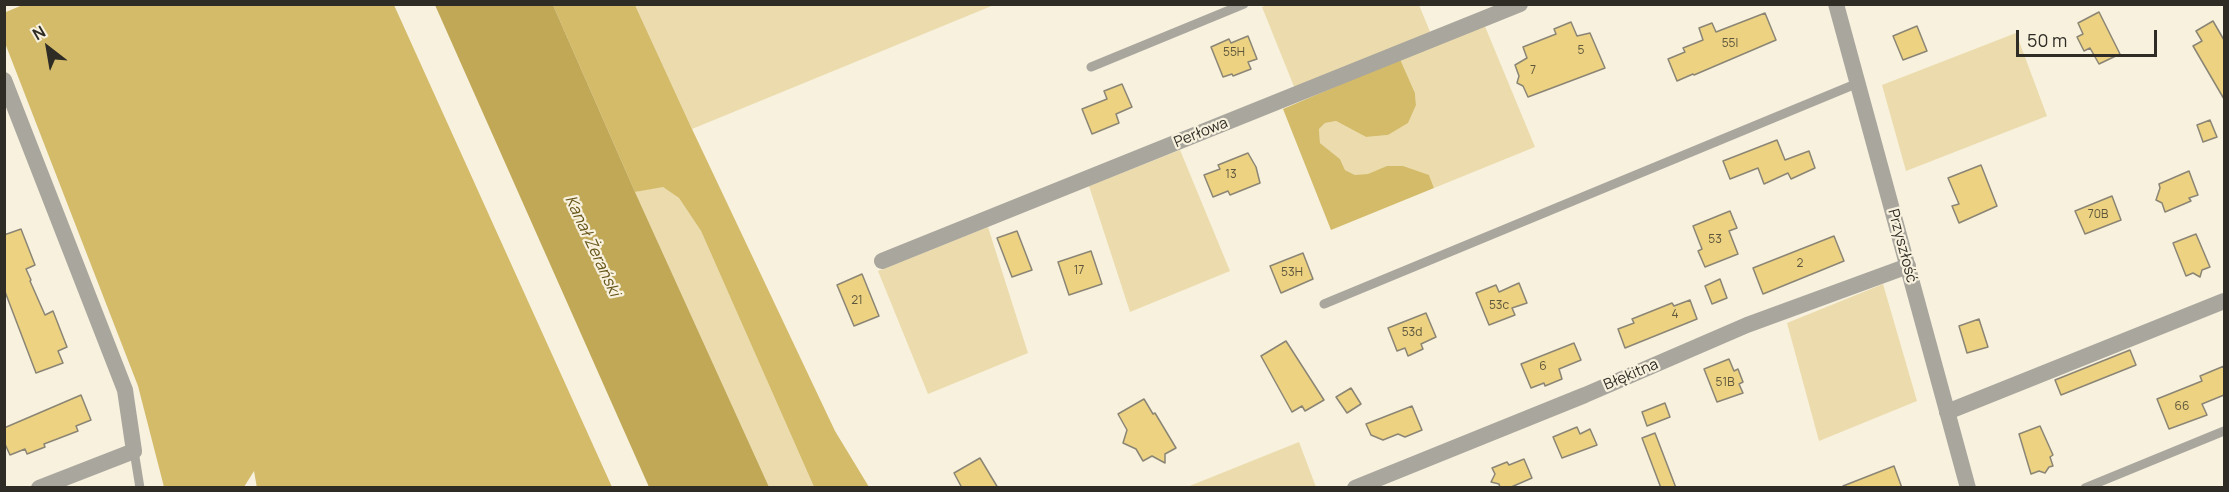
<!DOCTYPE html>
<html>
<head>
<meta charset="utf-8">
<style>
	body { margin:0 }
	#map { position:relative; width:2229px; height:492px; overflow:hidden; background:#f7f1de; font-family:Manrope,sans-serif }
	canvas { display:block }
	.frame { position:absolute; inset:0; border:6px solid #2e2c25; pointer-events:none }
	.north { position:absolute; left:18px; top:18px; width:60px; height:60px; -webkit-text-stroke:4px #f7f1de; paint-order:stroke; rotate:329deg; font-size:16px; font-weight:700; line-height:24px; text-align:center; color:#2e2c25 }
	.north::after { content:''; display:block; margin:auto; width:21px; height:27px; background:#2e2c25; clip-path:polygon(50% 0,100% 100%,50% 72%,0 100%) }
	.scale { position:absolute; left:2016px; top:30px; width:141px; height:27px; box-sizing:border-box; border:3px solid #2e2c25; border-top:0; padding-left:8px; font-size:18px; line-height:21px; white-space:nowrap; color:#2e2c25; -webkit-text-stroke:4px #f7f1de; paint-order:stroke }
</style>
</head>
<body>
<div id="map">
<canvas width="2229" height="492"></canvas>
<div class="frame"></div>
<div class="north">N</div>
<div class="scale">50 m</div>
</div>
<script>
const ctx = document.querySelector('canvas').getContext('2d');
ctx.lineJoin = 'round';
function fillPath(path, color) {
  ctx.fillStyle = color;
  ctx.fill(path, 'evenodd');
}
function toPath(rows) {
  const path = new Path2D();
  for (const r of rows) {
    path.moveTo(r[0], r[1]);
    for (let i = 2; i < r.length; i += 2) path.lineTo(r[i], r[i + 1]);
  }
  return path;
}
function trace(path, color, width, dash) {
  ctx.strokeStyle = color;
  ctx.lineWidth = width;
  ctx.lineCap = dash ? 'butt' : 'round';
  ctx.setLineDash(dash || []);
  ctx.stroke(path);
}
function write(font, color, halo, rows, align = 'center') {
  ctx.font = font + ' Manrope,sans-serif';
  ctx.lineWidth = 4.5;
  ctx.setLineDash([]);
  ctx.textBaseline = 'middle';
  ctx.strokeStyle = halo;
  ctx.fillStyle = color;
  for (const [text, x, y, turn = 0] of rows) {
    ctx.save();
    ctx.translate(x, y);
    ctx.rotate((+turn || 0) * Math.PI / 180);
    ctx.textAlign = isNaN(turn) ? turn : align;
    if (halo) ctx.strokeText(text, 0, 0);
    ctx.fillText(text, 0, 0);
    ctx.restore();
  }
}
fillPath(toPath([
	[1269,4,1419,5,1431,34,1295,89,1262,7],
	[635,5,994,5,692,129],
	[1484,24,1535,147,1434,188,1429,175,1355,175,1345,170,1340,159,1320,143,1319,129,1325,123,1336,121,1366,137,1388,135,1407,123,1416,104,1415,93,1400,59],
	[2016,33,2047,116,1906,171,1882,85],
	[1180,150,1230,271,1130,312,1089,186],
	[662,186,679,198,701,231,814,487,769,487,635,192],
	[988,227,1028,353,928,394,878,271],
	[1883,284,1917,401,1819,441,1787,323],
	[1299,442,1316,487,1187,487]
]), '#ecdcad');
fillPath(toPath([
	[25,4,394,5,612,487,257,488,254,471,244,487,164,487,138,386,5,43,6,12],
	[553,5,635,5,692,129,835,431,869,487,814,487,701,231,679,198,663,187,635,192],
	[1400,59,1415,93,1416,105,1408,123,1388,135,1366,137,1336,121,1325,123,1319,129,1320,143,1340,159,1345,170,1355,175,1368,174,1387,166,1403,166,1429,175,1434,188,1331,230,1283,109]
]), '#d4bb6a');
fillPath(toPath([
	[435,5,553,5,635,192,769,487,649,487]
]), '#c1a857');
const building = toPath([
	[2099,12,2120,54,2099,64,2090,48,2084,51,2077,37,2083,34,2078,23,2099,12],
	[1765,13,1776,40,1694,75,1693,74,1677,81,1668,59,1685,52,1683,48,1703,40,1699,28,1712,23,1716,32,1765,13],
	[2213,21,2224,40,2224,99,2193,46,2202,41,2196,31,2213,21],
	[1571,22,1577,36,1590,33,1605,68,1528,97,1523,86,1517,83,1519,76,1515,65,1527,58,1523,47,1556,34,1554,29,1571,22],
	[1917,26,1927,51,1903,60,1893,36,1917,26],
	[1248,36,1257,59,1248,62,1251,69,1233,76,1232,74,1223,77,1211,47,1229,39,1231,43,1248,36],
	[1122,84,1132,107,1116,114,1119,123,1092,134,1082,109,1107,99,1104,91,1122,84],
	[2210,120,2217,137,2203,142,2197,125,2210,120],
	[1777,140,1785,160,1809,151,1815,168,1791,179,1788,173,1764,184,1758,168,1730,179,1723,161,1777,140],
	[1248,153,1256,167,1260,183,1230,195,1228,191,1213,197,1204,175,1220,169,1218,165,1248,153],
	[1981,165,1997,206,1959,223,1952,206,1959,204,1948,178,1981,165],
	[2189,171,2198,195,2189,198,2191,201,2165,212,2162,203,2156,200,2160,188,2159,184,2189,171],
	[2112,196,2121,220,2085,234,2075,211,2112,196],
	[1730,211,1737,228,1729,231,1738,254,1705,267,1698,251,1702,249,1693,226,1730,211],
	[21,229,35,265,26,269,31,280,30,281,45,315,53,311,67,347,58,351,63,363,36,373,4,289,4,235,21,229],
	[1017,231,1032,270,1012,277,997,238,1017,231],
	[2196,234,2210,267,2202,270,2200,277,2193,273,2186,276,2173,243,2196,234],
	[1834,236,1844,261,1763,294,1753,268,1834,236],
	[1091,251,1102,284,1069,295,1058,262,1091,251],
	[1303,253,1313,279,1281,293,1270,266,1303,253],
	[862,274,879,316,854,326,837,285,862,274],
	[1720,279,1727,298,1712,304,1705,286,1720,279],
	[1519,283,1527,303,1512,308,1515,315,1489,325,1476,293,1496,285,1499,292,1519,283],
	[1690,300,1697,319,1625,348,1618,329,1634,323,1632,319,1672,303,1674,306,1690,300],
	[1426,313,1436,337,1421,344,1423,349,1408,356,1405,348,1397,351,1388,328,1426,313],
	[1979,319,1988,347,1967,353,1959,326,1979,319],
	[1286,341,1324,400,1305,411,1302,406,1292,412,1261,356,1286,341],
	[1574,343,1581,360,1559,369,1562,379,1545,386,1544,383,1531,388,1521,364,1574,343],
	[2130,350,2136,365,2061,395,2055,380,2130,350],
	[1729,359,1734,371,1738,369,1743,382,1739,384,1743,393,1717,402,1704,369,1729,359],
	[2224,366,2224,395,2202,404,2207,415,2169,429,2157,399,2202,381,2200,376,2224,366],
	[1351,388,1361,404,1347,413,1336,397,1351,388],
	[81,395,91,420,76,426,78,431,44,444,45,447,27,454,25,449,10,455,4,442,4,428,81,395],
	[1144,399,1153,414,1155,413,1176,448,1165,454,1165,463,1152,456,1143,461,1136,449,1123,443,1127,430,1118,414,1144,399],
	[1665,403,1670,417,1647,426,1642,412,1665,403],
	[1412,406,1422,430,1405,437,1398,434,1383,440,1371,435,1366,424,1412,406],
	[2040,426,2053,455,2050,457,2053,466,2049,467,2045,473,2039,471,2031,474,2019,434,2040,426],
	[1577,427,1580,434,1590,429,1597,445,1562,458,1553,437,1577,427],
	[1655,433,1673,480,1676,488,1661,488,1642,438,1655,433],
	[980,458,998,488,962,488,954,473,980,458],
	[1524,459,1532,478,1509,488,1500,488,1499,484,1491,482,1495,474,1492,468,1507,462,1509,465,1524,459],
	[1894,466,1902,488,1843,488,1843,486,1894,466]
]);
fillPath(building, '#ecd281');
trace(building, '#8b8575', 1.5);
trace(toPath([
	[1091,67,1244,4],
	[1324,304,1858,83],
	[134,451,140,488],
	[2085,488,2224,431]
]), '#a9a69e', 9);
trace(toPath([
	[4,80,125,390,134,451,39,488],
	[882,261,1520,4],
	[1947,412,2224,301],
	[1355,488,1585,395,1747,325,1908,266]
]), '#a9a69e', 16);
trace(toPath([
	[1836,4,1968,488]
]), '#a9a69e', 16);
write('12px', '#5e563c', null, [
	["55I",1730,44],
	["5",1581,51],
	["55H",1234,53],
	["7",1533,71],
	["13",1231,175],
	["70B",2098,215],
	["53",1715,240],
	["2",1800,264],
	["17",1079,271],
	["53H",1292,273],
	["21",857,301],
	["53c",1499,306],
	["4",1675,315],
	["53d",1412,333],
	["6",1543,367],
	["51B",1725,383],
	["66",2182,407]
]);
write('15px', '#2e2c25', '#f7f1de', [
	["Perłowa",1201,133,-22],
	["Przyszłość",1902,246,75],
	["Błękitna",1631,375,-23]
]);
write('italic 16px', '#665418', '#f7f1de', [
	["Kanał Żerański",592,246,65]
]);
</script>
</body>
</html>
